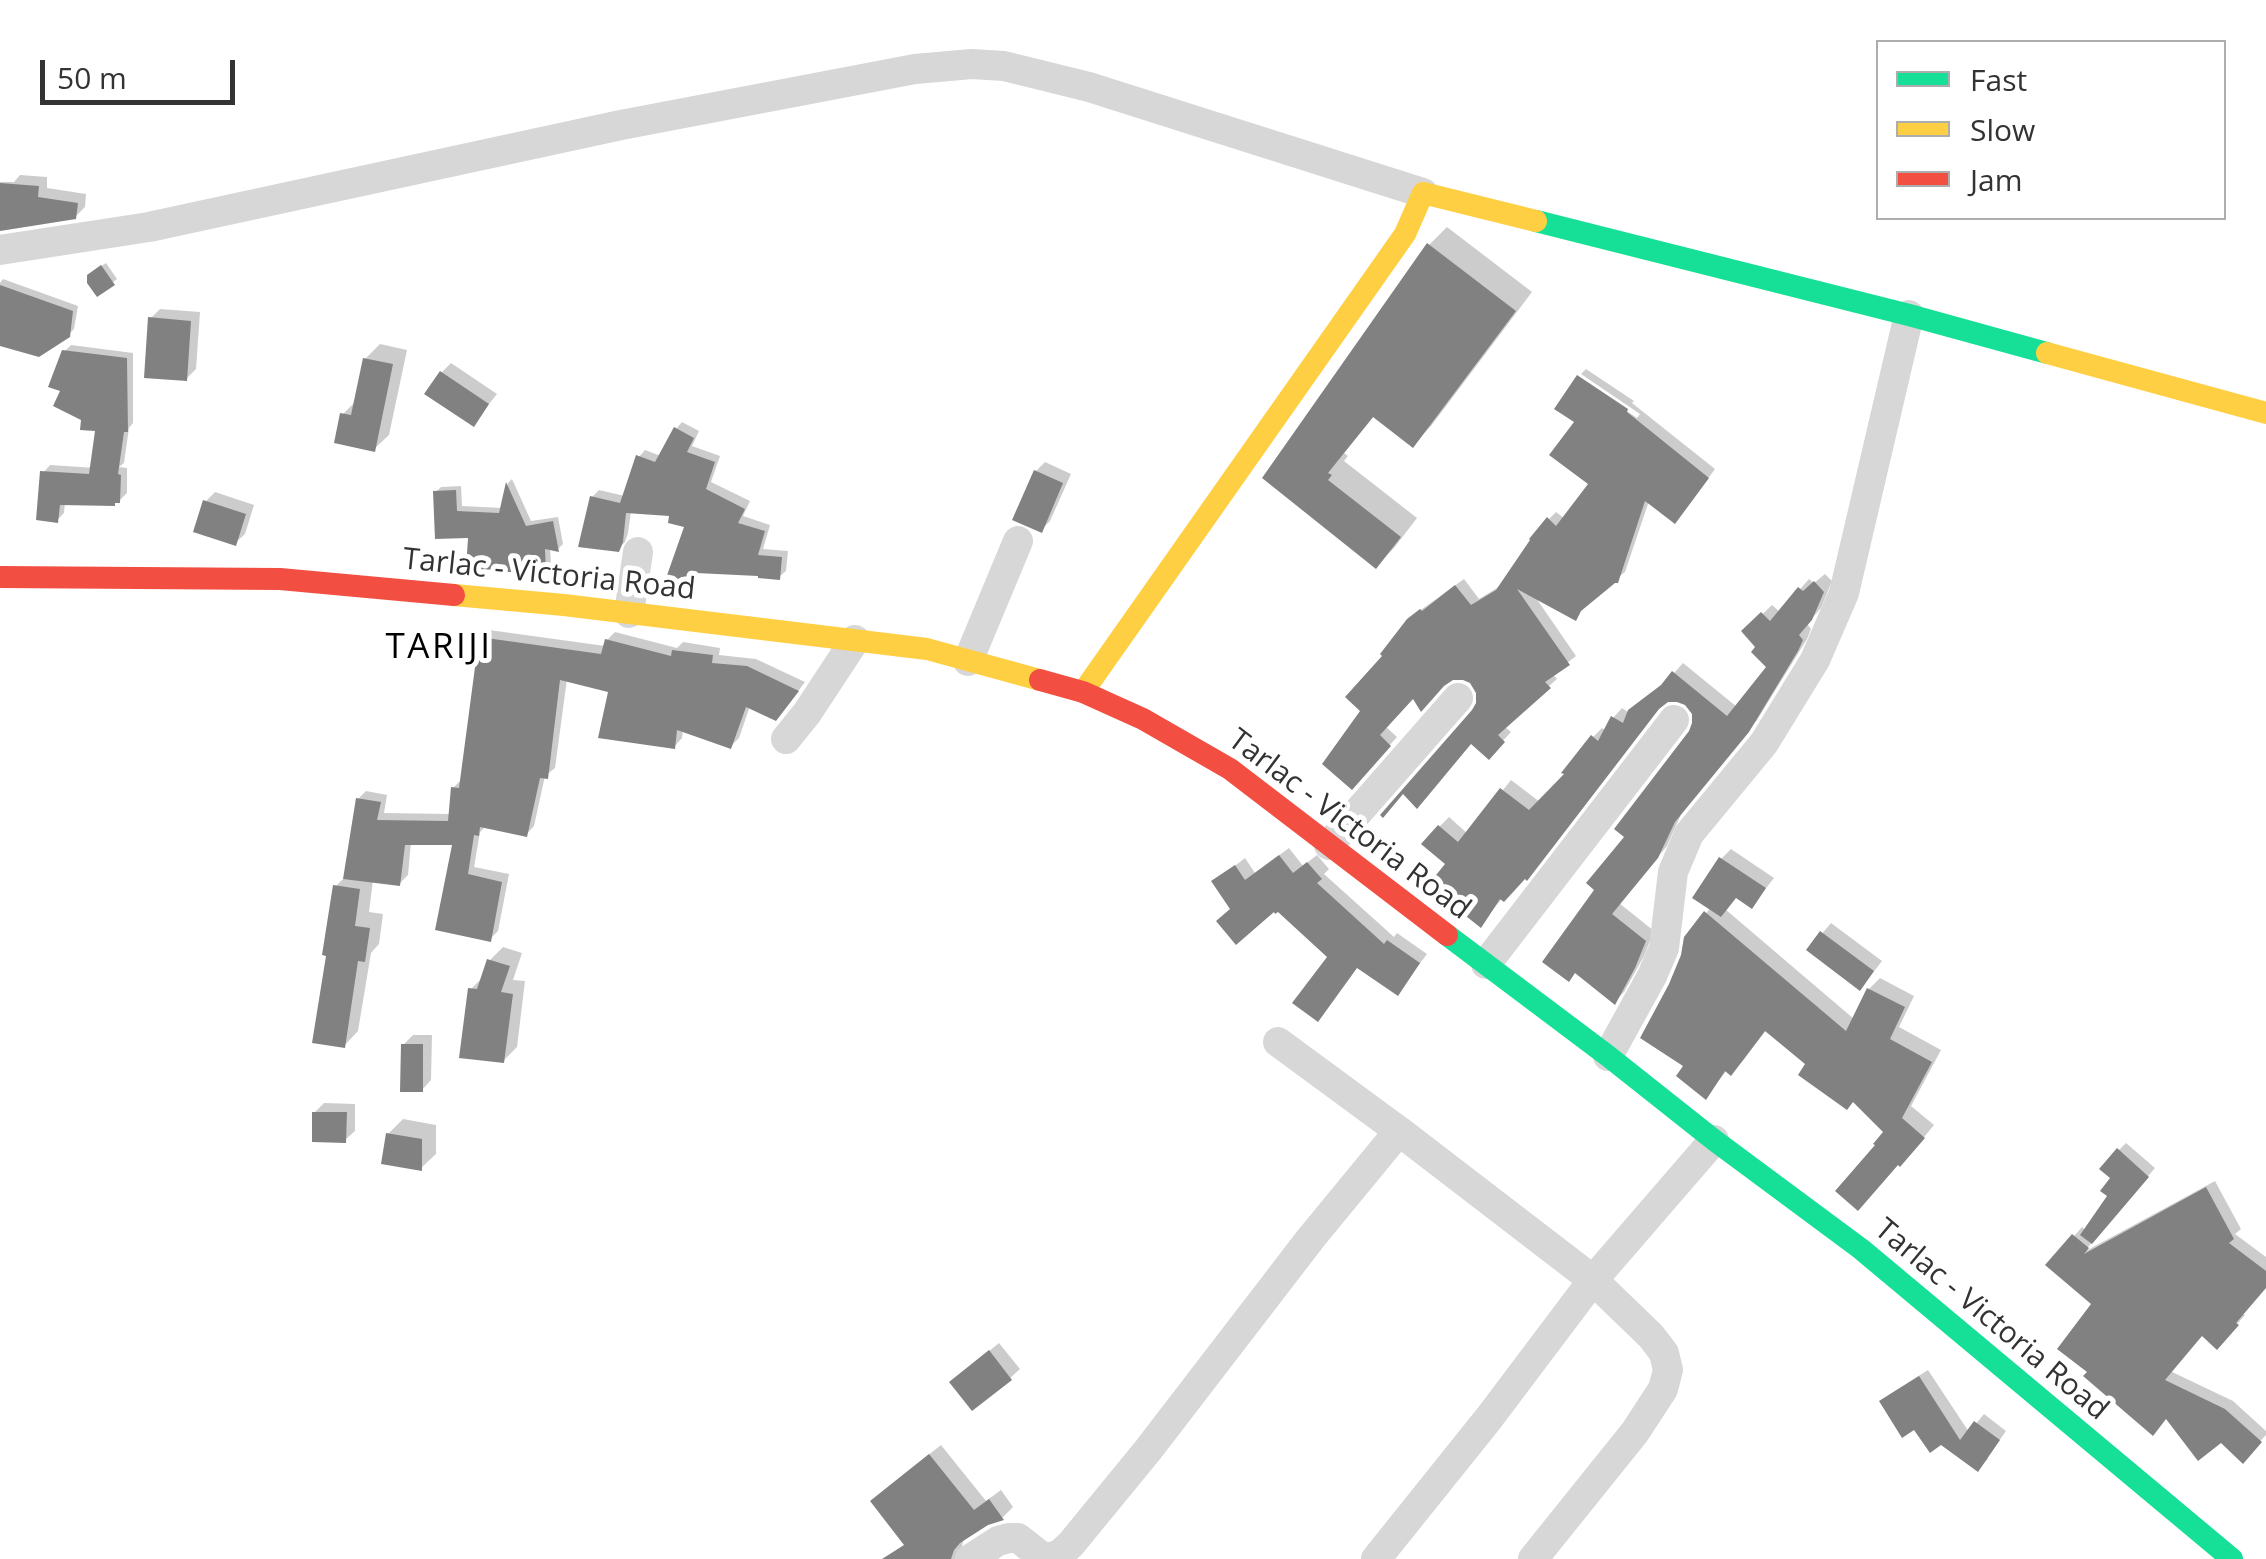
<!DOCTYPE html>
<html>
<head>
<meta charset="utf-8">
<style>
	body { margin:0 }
	#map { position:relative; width:2266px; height:1559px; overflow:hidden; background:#fff; font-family:"Open Sans",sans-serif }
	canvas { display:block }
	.legend { position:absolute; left:1876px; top:40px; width:350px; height:180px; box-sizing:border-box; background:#fff; border:2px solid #adadad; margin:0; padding:12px 18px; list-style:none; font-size:30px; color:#333 }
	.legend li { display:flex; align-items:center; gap:20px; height:50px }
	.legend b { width:50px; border:2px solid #adadad }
	.scale { position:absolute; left:40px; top:60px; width:195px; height:45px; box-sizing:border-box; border:5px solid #333; border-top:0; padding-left:12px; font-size:30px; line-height:35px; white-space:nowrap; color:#333; -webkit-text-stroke:8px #fff; paint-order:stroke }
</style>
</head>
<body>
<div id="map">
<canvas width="2266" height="1559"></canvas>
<ul class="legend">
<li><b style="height:12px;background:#16e098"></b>Fast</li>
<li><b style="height:12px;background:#ffcf43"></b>Slow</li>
<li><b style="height:12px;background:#f24e42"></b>Jam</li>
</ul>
<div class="scale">50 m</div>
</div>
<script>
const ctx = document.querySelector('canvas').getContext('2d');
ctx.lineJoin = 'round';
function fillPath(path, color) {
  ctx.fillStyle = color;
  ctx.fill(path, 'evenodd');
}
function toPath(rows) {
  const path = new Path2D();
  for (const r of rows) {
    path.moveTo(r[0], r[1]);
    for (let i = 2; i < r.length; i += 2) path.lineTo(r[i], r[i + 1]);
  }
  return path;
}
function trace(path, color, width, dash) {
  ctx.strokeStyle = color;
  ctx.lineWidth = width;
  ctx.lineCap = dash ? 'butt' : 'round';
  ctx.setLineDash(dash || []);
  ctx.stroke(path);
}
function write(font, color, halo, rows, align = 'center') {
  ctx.font = font + ' "Open Sans",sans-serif';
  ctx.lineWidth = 10;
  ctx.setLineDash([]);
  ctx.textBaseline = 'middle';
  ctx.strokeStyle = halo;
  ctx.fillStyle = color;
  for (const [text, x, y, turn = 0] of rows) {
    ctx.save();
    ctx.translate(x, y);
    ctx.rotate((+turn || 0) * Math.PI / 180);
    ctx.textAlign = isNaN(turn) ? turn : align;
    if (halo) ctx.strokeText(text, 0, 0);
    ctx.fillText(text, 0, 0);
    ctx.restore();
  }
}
fillPath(toPath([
	[20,175,47,177,47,188,86,194,85,207,75,217,0,228,0,182,14,182],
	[1447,227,1532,292,1431,426,1413,444,1375,415,1344,453,1348,456,1344,461,1417,518,1394,548,1376,566,1266,478,1429,245],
	[106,263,117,279,98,294,94,271],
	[3,279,78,306,74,329,68,335,0,344,0,283],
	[160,309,200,312,196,369,186,379,151,318],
	[380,344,407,350,389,435,374,449,343,414,357,400,365,359],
	[71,345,133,353,133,423,129,428,124,463,119,467,127,468,127,493,119,501,65,502,64,513,57,520,43,473,50,465,96,468,98,428,83,418,63,390,64,352],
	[451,363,497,394,473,424,442,372],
	[1586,369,1634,401,1632,403,1715,469,1682,514,1649,501,1625,572,1587,602,1576,618,1534,595,1576,656,1553,674,1557,679,1549,686,1504,726,1511,732,1489,756,1474,712,1479,701,1473,683,1463,677,1450,678,1413,695,1385,726,1397,737,1360,779,1363,711,1418,612,1464,579,1479,599,1502,585,1549,519,1556,512,1565,519,1591,484,1577,421,1578,378,1637,418,1640,414,1581,374],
	[682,422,699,431,692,446,720,456,711,482,750,501,743,516,770,525,763,549,788,551,786,571,779,577,699,571,696,580,689,587,687,526,673,514,631,511,628,533,625,542,618,549,592,497,599,490,625,496,639,457,645,450,661,456,676,429],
	[1045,462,1071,474,1050,521,1041,530,1036,471],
	[512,479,531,521,558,517,563,544,558,549,550,548,551,564,545,569,471,535,436,492,441,487,461,486,462,506,502,508,508,483],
	[215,492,254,505,245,534,235,543,206,501],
	[1825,574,1832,581,1821,608,1807,624,1811,629,1807,639,1757,720,1683,810,1667,846,1619,903,1654,931,1644,956,1624,992,1615,1001,1598,890,1692,732,1694,713,1688,704,1676,699,1665,701,1481,924,1464,903,1448,864,1425,844,1440,826,1449,817,1468,834,1511,780,1540,802,1567,774,1593,737,1602,728,1606,731,1613,718,1622,708,1629,713,1668,680,1683,663,1737,707,1769,667,1759,647,1745,631,1772,605,1780,612,1809,579,1814,583],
	[489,630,605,646,607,640,615,632,677,648,683,642,720,648,719,655,756,659,805,682,784,710,750,706,739,738,731,746,683,730,682,738,674,747,611,690,567,679,555,768,545,776,534,826,526,835,486,826,480,832,474,867,509,874,498,931,490,939,455,843,411,842,408,875,399,884,373,880,369,912,383,914,379,944,371,953,358,1031,344,1046,336,886,346,876,358,799,366,791,387,795,384,813,451,814,453,788,461,780,481,639],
	[1289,848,1303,866,1317,855,1329,869,1324,874,1394,937,1397,933,1427,954,1398,993,1358,966,1318,1019,1331,957,1278,909,1233,908,1214,882,1245,858,1255,873],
	[1731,849,1774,878,1752,906,1737,895,1725,909,1854,1019,1869,989,1880,978,1914,996,1899,1027,1941,1050,1911,1106,1934,1125,1911,1153,1854,1100,1767,1029,1742,1062,1731,1072,1727,1070,1706,1097,1686,1065,1684,956,1687,938,1711,907,1721,859],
	[1831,923,1882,961,1869,978,1809,949],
	[503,947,522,953,513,980,525,981,517,1047,503,1061,471,989,484,976,490,960],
	[413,1035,432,1035,431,1080,422,1090,403,1045],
	[324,1103,355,1104,355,1131,345,1140,314,1113],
	[403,1119,436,1125,436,1154,421,1168,388,1134],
	[2126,1143,2155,1168,2084,1252,2215,1181,2241,1229,2235,1234,2266,1257,2266,1286,2242,1313,2245,1315,2225,1338,2202,1333,2170,1371,2233,1401,2266,1431,2266,1435,2242,1460,2221,1440,2167,1416,2090,1371,2095,1304,2049,1265,2082,1227,2086,1231,2111,1196,2119,1150],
	[999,1343,1020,1369,1010,1378,962,1373],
	[1928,1370,1969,1432,1984,1414,2006,1431,1987,1458,1988,1459,1980,1467,1914,1427,1882,1402,1890,1394],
	[941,1445,986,1501,1001,1490,1013,1507,1002,1518,987,1523,964,1538,962,1546,967,1559,904,1559,906,1543,884,1490]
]), '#0003');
fillPath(toPath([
	[0,183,39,186,38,197,78,203,76,219,0,231],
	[1427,243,1516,311,1413,448,1373,417,1328,473,1332,475,1328,480,1401,537,1376,569,1262,478],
	[101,265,115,285,97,297,87,283,87,275],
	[0,285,73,311,70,337,39,357,0,346],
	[148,317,191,321,187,381,144,378],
	[62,350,127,358,128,432,124,432,118,474,121,475,120,503,115,503,115,506,60,505,58,523,36,520,40,471,89,474,95,431,80,430,81,420,53,406,60,391,48,387],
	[363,358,393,364,375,452,334,443,340,413,351,415],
	[440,371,489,404,474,427,424,394],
	[1577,375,1628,409,1627,412,1709,478,1675,524,1645,501,1618,583,1615,583,1581,611,1576,621,1517,589,1570,665,1545,682,1551,688,1498,735,1505,742,1489,760,1471,744,1417,809,1403,794,1383,818,1380,815,1472,710,1476,703,1476,693,1470,683,1463,680,1453,680,1444,686,1421,712,1413,699,1380,735,1391,746,1352,790,1322,764,1360,711,1345,697,1382,656,1380,654,1407,619,1420,609,1422,611,1455,585,1471,605,1496,590,1530,540,1529,539,1547,517,1556,526,1588,484,1549,455,1574,422,1554,409],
	[674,427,694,438,687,452,715,462,706,489,745,509,738,523,765,531,758,555,782,557,780,580,758,578,758,576,696,573,690,590,665,581,684,527,668,523,669,516,626,513,623,542,619,552,578,547,590,496,620,503,636,455,655,462],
	[1034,470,1063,483,1042,533,1012,520],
	[506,482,526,526,553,521,559,552,545,549,546,572,506,572,506,570,466,569,468,538,435,539,433,491,456,490,457,511,499,513],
	[203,500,246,514,236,546,193,532],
	[1814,581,1824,592,1812,620,1799,635,1803,640,1798,651,1749,732,1675,822,1658,858,1612,914,1646,941,1635,968,1615,1005,1575,973,1569,982,1542,962,1594,890,1586,883,1624,837,1614,829,1689,731,1692,723,1692,714,1685,705,1677,702,1668,702,1659,709,1527,881,1525,879,1504,902,1500,899,1481,928,1457,909,1461,903,1432,880,1445,864,1421,844,1438,825,1458,842,1500,788,1529,810,1564,774,1561,773,1591,735,1598,741,1611,716,1623,723,1628,710,1661,685,1672,671,1727,716,1766,667,1751,652,1755,647,1741,631,1761,612,1770,621,1798,587,1803,591],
	[479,637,601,654,605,639,671,656,672,650,713,655,712,663,747,666,799,691,776,721,746,707,731,749,677,730,675,749,598,738,608,692,560,680,548,779,540,778,527,837,480,827,479,836,474,835,468,874,502,882,491,942,435,930,452,845,405,845,400,886,343,879,356,798,381,802,377,820,448,821,451,787,459,788],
	[1279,855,1293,873,1307,862,1322,879,1317,883,1384,944,1387,940,1420,963,1398,996,1357,968,1318,1022,1292,1003,1327,957,1278,912,1275,914,1274,912,1236,945,1216,921,1230,909,1211,881,1235,865,1245,880],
	[1719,857,1766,888,1752,909,1736,898,1721,917,1692,898],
	[333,885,360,889,355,926,370,928,365,962,358,961,345,1048,312,1043,326,956,322,955],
	[1704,911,1846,1031,1867,988,1905,1007,1890,1039,1932,1062,1902,1118,1925,1138,1900,1167,1898,1165,1858,1211,1835,1191,1875,1145,1873,1144,1883,1132,1853,1102,1847,1110,1798,1075,1805,1064,1765,1031,1731,1076,1725,1071,1706,1100,1676,1076,1683,1066,1640,1038,1669,984,1681,955,1684,937],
	[1820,931,1874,971,1860,991,1806,950],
	[487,959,510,966,501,992,513,994,504,1063,459,1058,468,988,477,989],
	[401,1044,423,1044,423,1092,400,1092],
	[312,1112,347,1112,346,1143,312,1142],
	[386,1133,422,1139,422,1171,381,1164],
	[2117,1148,2149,1177,2092,1244,2080,1235,2107,1196,2100,1191,2110,1178,2099,1169],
	[2206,1187,2234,1239,2229,1243,2266,1271,2266,1288,2236,1323,2239,1325,2217,1350,2202,1336,2165,1380,2225,1409,2262,1442,2243,1464,2221,1443,2198,1461,2166,1419,2153,1436,2083,1376,2087,1372,2057,1349,2091,1304,2045,1265,2072,1234,2089,1248,2084,1254],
	[989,1350,1012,1380,972,1411,949,1382],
	[1919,1376,1960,1440,1974,1421,2000,1440,1978,1472,1941,1445,1930,1453,1914,1430,1902,1438,1879,1401],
	[929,1454,974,1510,989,1499,1004,1520,988,1525,960,1543,954,1550,951,1559,882,1559,904,1545,870,1501]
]), '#818181');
trace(toPath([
	[0,250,149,227,621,125,915,69,972,64,1004,66,1089,87,1423,193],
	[629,613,638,552],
	[968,661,1018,541],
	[786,739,807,713,855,640],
	[1329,845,1458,698],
	[1486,964,1674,720],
	[1278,1042,1399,1131],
	[1608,1056,1652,976,1664,948,1673,872,1689,834,1764,743,1815,660,1844,593,1909,315],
	[970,1559,998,1541,1009,1538,1018,1538,1041,1556,1050,1558,1060,1554,1071,1544,1148,1450,1311,1238,1399,1131,1593,1280,1651,1336,1664,1353,1668,1370,1663,1389,1635,1432,1533,1559],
	[1376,1559,1489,1418,1593,1280,1714,1140]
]), '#d7d7d7', 30);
trace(toPath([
	[1536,221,1909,315,2047,353],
	[1447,935,1608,1056,1714,1140,1861,1249,2232,1559]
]), '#16e098', 22);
trace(toPath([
	[2047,353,2266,413],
	[454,595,564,605,927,649,1040,680],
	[1083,692,1405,234,1423,193,1536,221]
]), '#ffcf43', 22);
trace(toPath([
	[0,577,280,579,454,595],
	[1040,680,1083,692,1143,719,1230,769,1447,935]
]), '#f24e42', 22);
write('30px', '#333', '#fff', [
	["Tarlac - Victoria Road",549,575,6],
	["Tarlac - Victoria Road",1349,825,37],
	["Tarlac - Victoria Road",1991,1320,40]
]);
ctx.letterSpacing = '2.5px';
write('35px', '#000', '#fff', [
	["TARIJI",439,648]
]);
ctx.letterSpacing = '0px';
</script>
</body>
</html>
